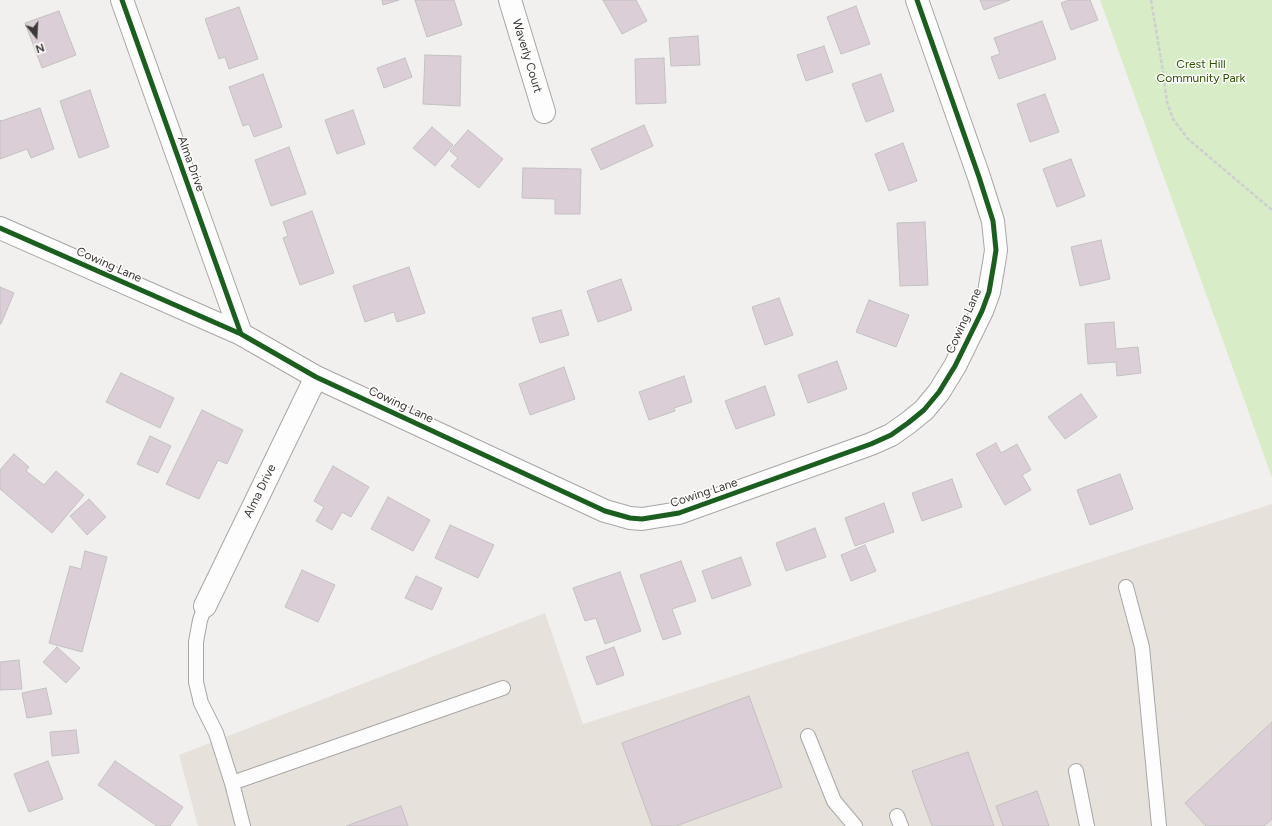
<!DOCTYPE html>
<html>
<head>
<meta charset="utf-8">
<style>
	body { margin:0 }
	#map { position:relative; width:1272px; height:826px; overflow:hidden; background:#f2f0ef; font-family:Figtree,sans-serif }
	canvas { display:block }
	.north { position:absolute; left:16px; top:16px; width:40px; height:40px; -webkit-text-stroke:3px #fffefc; paint-order:stroke; rotate:162deg; font-size:11px; font-weight:700; line-height:16px; text-align:center; color:#3a3938 }
	.north::after { content:''; display:block; margin:auto; width:14px; height:18px; background:#3a3938; clip-path:polygon(50% 0,100% 100%,50% 72%,0 100%) }
</style>
</head>
<body>
<div id="map">
<canvas width="1272" height="826"></canvas>
<div class="north">N</div>
</div>
<script>
const ctx = document.querySelector('canvas').getContext('2d');
ctx.lineJoin = 'round';
function fillPath(path, color) {
  ctx.fillStyle = color;
  ctx.fill(path, 'evenodd');
}
function toPath(rows) {
  const path = new Path2D();
  for (const r of rows) {
    path.moveTo(r[0], r[1]);
    for (let i = 2; i < r.length; i += 2) path.lineTo(r[i], r[i + 1]);
  }
  return path;
}
function trace(path, color, width, dash) {
  ctx.strokeStyle = color;
  ctx.lineWidth = width;
  ctx.lineCap = dash ? 'butt' : 'round';
  ctx.setLineDash(dash || []);
  ctx.stroke(path);
}
function write(font, color, halo, rows, align = 'center') {
  ctx.font = font + ' Figtree,sans-serif';
  ctx.lineWidth = 3;
  ctx.setLineDash([]);
  ctx.textBaseline = 'middle';
  ctx.strokeStyle = halo;
  ctx.fillStyle = color;
  for (const [text, x, y, turn = 0] of rows) {
    ctx.save();
    ctx.translate(x, y);
    ctx.rotate((+turn || 0) * Math.PI / 180);
    ctx.textAlign = isNaN(turn) ? turn : align;
    if (halo) ctx.strokeText(text, 0, 0);
    ctx.fillText(text, 0, 0);
    ctx.restore();
  }
}
fillPath(toPath([
	[1272,504,1272,826,198,826,179,755,545,613,583,724]
]), '#e7e1dc');
fillPath(toPath([
	[1100,0,1272,0,1272,478,1245,402]
]), '#d8ecc8');
const building = toPath([
	[382,0,399,0,383,5,382,0],
	[415,0,454,0,462,25,427,37,415,0],
	[603,0,636,0,647,21,622,34,603,0],
	[980,0,1010,0,984,10,980,0],
	[1069,0,1090,0,1098,20,1071,30,1061,3,1069,0],
	[856,6,870,44,841,54,827,17,856,6],
	[239,7,258,59,229,69,225,57,219,59,205,19,239,7],
	[59,11,76,55,42,68,25,23,59,11],
	[1042,21,1056,59,999,79,991,57,1000,54,994,38,1042,21],
	[698,36,700,65,671,66,669,38,698,36],
	[824,46,833,72,806,81,797,55,824,46],
	[425,55,461,56,460,106,423,104,425,55],
	[405,58,412,77,384,88,377,68,405,58],
	[664,58,666,103,636,104,635,59,664,58],
	[263,74,282,127,254,137,249,124,243,126,229,87,263,74],
	[881,74,894,111,866,122,852,84,881,74],
	[90,90,109,147,79,158,60,101,90,90],
	[1045,94,1059,132,1030,142,1017,104,1045,94],
	[40,108,54,149,31,158,27,149,0,159,0,120,1,121,40,108],
	[353,110,365,144,337,154,325,120,353,110],
	[644,125,653,146,601,170,591,149,644,125],
	[432,127,453,145,435,166,413,148,432,127],
	[468,130,503,159,479,188,451,166,458,158,450,151,468,130],
	[903,143,917,181,889,191,875,154,903,143],
	[289,147,306,194,271,206,255,160,289,147],
	[1071,159,1085,196,1057,207,1043,169,1071,159],
	[523,168,581,169,580,214,555,214,555,199,522,198,523,168],
	[312,211,334,273,300,285,283,238,288,236,283,222,312,211],
	[925,222,928,285,900,286,897,223,925,222],
	[1101,240,1110,279,1080,286,1071,247,1101,240],
	[409,267,425,313,397,322,394,312,365,322,353,286,409,267],
	[621,279,632,310,598,322,587,291,621,279],
	[0,287,14,293,1,324,0,324,0,287],
	[779,298,793,335,765,345,752,307,779,298],
	[869,300,909,315,896,347,856,332,869,300],
	[561,310,569,335,540,343,532,318,561,310],
	[1114,322,1116,349,1138,347,1141,373,1117,376,1116,362,1088,364,1085,324,1114,322],
	[837,361,847,389,808,403,798,375,837,361],
	[564,367,575,399,530,415,519,384,564,367],
	[121,373,174,398,160,428,106,402,121,373],
	[684,376,692,402,674,408,675,411,649,420,639,392,684,376],
	[765,386,775,415,736,429,725,401,765,386],
	[1081,394,1097,417,1065,439,1048,417,1081,394],
	[202,410,243,430,227,464,218,460,199,499,166,484,202,410],
	[150,436,171,446,158,473,137,464,150,436],
	[996,443,1001,453,1017,444,1031,470,1022,475,1031,490,1005,505,976,454,996,443],
	[14,454,29,467,26,471,44,485,56,471,84,495,52,533,0,489,0,470,14,454],
	[333,466,369,487,351,517,342,512,332,530,316,521,324,507,314,501,333,466],
	[1120,474,1133,509,1090,525,1077,490,1120,474],
	[952,479,962,507,922,521,912,493,952,479],
	[388,497,430,520,413,551,371,529,388,497],
	[89,499,106,517,87,535,70,516,89,499],
	[884,503,894,532,855,546,845,518,884,503],
	[450,525,494,545,478,578,435,558,450,525],
	[815,528,826,557,786,571,776,543,815,528],
	[865,545,876,571,851,581,841,555,865,545],
	[85,551,107,557,82,652,49,643,70,566,81,569,85,551],
	[741,557,751,585,712,599,702,571,741,557],
	[681,561,696,601,672,609,681,634,663,640,640,575,681,561],
	[302,570,335,585,318,622,285,607,302,570],
	[620,572,641,631,605,644,596,618,585,621,573,588,620,572],
	[416,576,442,588,432,610,405,598,416,576],
	[57,647,80,668,66,683,43,662,57,647],
	[614,647,624,675,597,685,586,657,614,647],
	[19,660,22,689,0,690,0,662,19,660],
	[46,688,52,714,27,718,22,693,46,688],
	[749,696,782,787,676,826,652,826,622,743,749,696],
	[1272,722,1272,819,1264,826,1206,826,1185,803,1272,722],
	[76,730,79,753,52,756,50,732,76,730],
	[968,752,994,826,932,826,912,771,968,752],
	[48,761,63,799,29,812,14,774,48,761],
	[115,761,183,807,170,826,157,826,98,785,115,761],
	[1037,791,1049,826,1003,826,996,806,1037,791],
	[401,806,408,826,346,826,401,806]
]);
fillPath(building, '#dbced7');
trace(building, '#c2c1c1', 1);
const lane = toPath([
	[1126,587,1142,647,1159,826],
	[205,606,200,620,196,642,196,682,201,703,216,733,232,783,243,826],
	[808,736,834,801,855,826],
	[1076,771,1087,826],
	[232,783,503,688],
	[897,816,901,826]
]);
const street = toPath([
	[122,0,241,334],
	[510,0,544,112],
	[0,228,241,334,316,377,605,511,630,518,642,519,679,513,871,444,891,435,908,423,924,410,939,392,955,366,982,311,989,292,994,263,996,250,993,221,979,177,917,0],
	[205,606,316,377]
]);
trace(lane, '#a8a6a5', 16);
trace(street, '#a8a6a5', 24);
trace(toPath([
	[1151,0,1161,59,1167,102,1173,119,1188,139,1272,210]
]), '#cfcfcf', 2.5, [4, 2]);
trace(lane, '#fdfdfd', 14);
trace(street, '#fdfdfd', 22);
trace(toPath([
	[122,0,241,334],
	[0,228,241,334,316,377,605,511,630,518,642,519,679,513,871,444,891,435,908,423,924,410,939,392,955,366,982,311,989,292,994,263,996,250,993,221,979,177,917,0]
]), '#1b5e20', 5);
write('12px', '#3a3938', '#fffefc', [
	["Waverly Court",527,56,73],
	["Alma Drive",191,164,70],
	["Cowing Lane",109,265,24],
	["Cowing Lane",964,321,-66],
	["Cowing Lane",401,405,25],
	["Alma Drive",260,491,-64],
	["Cowing Lane",704,493,-18]
]);
write('12px', '#2b4e00', '#fffefc', [
	["Crest Hill",1201,64],
	["Community Park",1201,78]
]);
</script>
</body>
</html>
